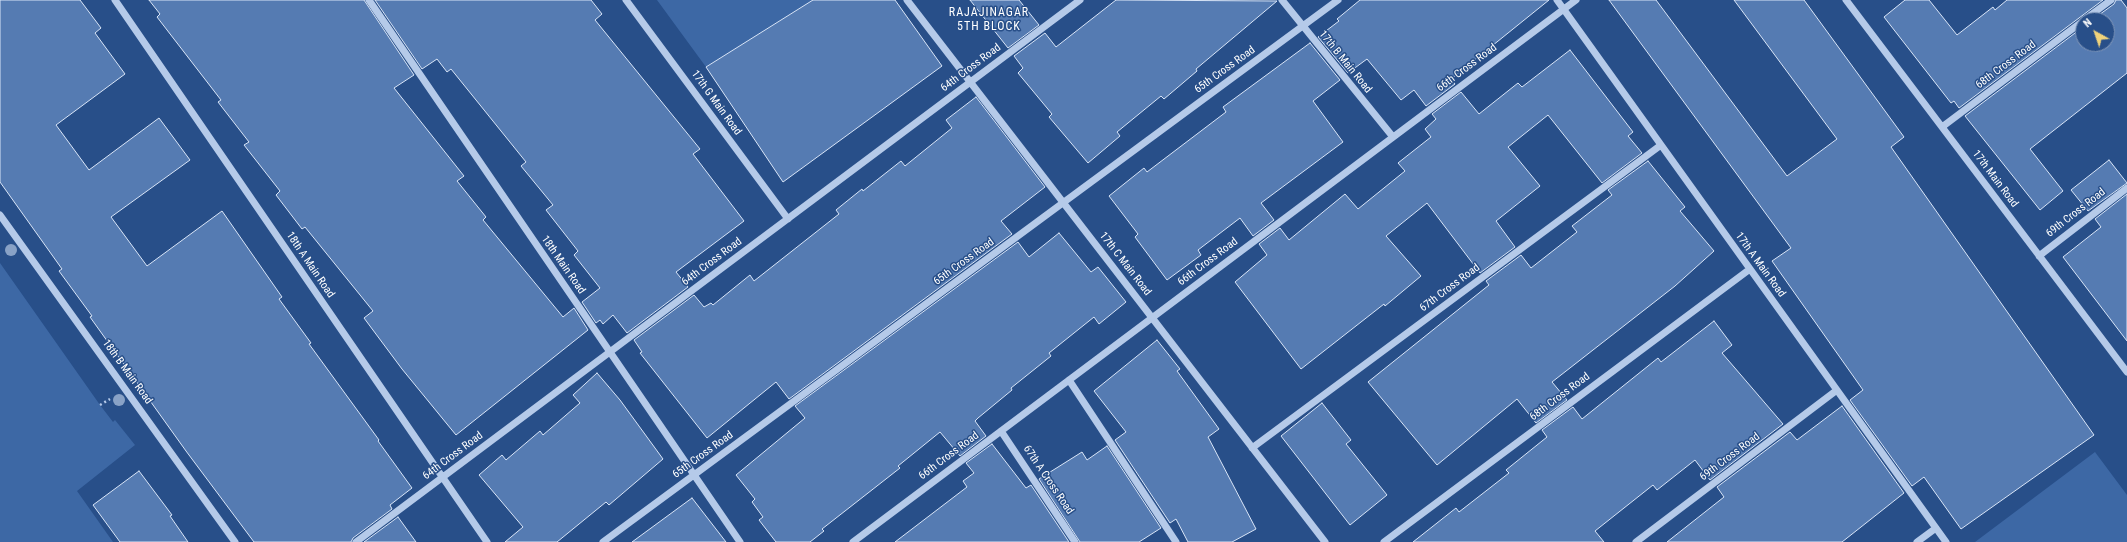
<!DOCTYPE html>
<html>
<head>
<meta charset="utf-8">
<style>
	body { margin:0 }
	#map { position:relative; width:2127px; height:542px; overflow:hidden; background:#284f89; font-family:"Roboto Condensed",sans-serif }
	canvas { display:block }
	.north { position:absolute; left:2075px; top:12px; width:40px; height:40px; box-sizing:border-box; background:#284f89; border:1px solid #7e95b8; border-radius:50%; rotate:320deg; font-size:11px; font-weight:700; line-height:16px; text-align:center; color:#fff }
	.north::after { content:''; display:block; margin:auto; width:14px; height:18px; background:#f0d37b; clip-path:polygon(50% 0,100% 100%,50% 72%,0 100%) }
</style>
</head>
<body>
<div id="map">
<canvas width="2127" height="542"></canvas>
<div class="north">N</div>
</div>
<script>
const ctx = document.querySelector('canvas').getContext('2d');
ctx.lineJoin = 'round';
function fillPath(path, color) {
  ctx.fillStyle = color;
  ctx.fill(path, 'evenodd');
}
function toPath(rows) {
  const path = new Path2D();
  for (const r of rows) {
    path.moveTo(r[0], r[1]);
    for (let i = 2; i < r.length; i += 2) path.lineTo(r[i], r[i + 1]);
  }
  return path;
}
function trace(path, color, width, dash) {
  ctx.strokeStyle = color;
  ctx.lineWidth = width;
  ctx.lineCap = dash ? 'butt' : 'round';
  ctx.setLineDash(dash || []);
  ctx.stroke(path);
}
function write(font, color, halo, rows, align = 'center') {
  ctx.font = font + ' "Roboto Condensed",sans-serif';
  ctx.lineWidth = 3;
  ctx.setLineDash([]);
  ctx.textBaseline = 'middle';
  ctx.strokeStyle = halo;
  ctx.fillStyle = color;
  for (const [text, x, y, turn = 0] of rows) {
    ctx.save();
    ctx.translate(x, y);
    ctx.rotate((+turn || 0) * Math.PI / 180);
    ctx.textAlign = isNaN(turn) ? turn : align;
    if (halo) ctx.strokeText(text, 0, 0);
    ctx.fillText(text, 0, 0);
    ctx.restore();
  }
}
fillPath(toPath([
	[657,0,813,0,706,67],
	[0,263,100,405,113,422,115,420,135,445,77,491,113,542,0,542],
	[2095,452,2127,495,2127,542,1975,542]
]), '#3d68a5');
const building = toPath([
	[0,0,80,0,101,28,95,33,125,74,56,125,89,170,159,118,190,160,111,217,147,266,222,211,282,297,279,299,311,343,309,344,379,440,378,441,412,488,390,505,392,509,353,538,351,542,254,542,186,451,90,317,92,316,59,271,62,269,0,182,0,0],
	[149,0,364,0,414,75,394,88,464,176,457,181,486,217,483,220,563,317,574,308,588,330,456,435,402,369,364,318,373,311,305,227,302,229,276,195,280,191,244,145,249,142,218,102,221,100,157,17,160,14,149,0],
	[375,0,591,0,602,14,595,20,700,149,693,154,744,221,676,272,688,287,627,333,613,315,603,324,600,320,596,323,582,302,600,288,574,255,578,251,546,210,553,205,521,166,526,162,451,69,447,72,437,59,422,69,375,0],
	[813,0,895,0,942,66,783,182,706,67,813,0],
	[970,0,1019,0,1039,25,1008,48,970,0],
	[1116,0,1277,1,1196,69,1197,71,1164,99,1161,96,1117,132,1120,136,1088,163,1049,117,1052,114,1018,73,1023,68,1014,56,1045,33,1056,47,1116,0],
	[1360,0,1549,0,1451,79,1455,84,1426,106,1414,90,1401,100,1367,59,1348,73,1318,37,1339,21,1337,19,1360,0],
	[1609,0,1656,0,1787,176,1837,139,1734,0,1804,0,1904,137,1891,147,2094,435,1961,529,1924,477,1912,486,1850,400,1863,390,1772,261,1791,248,1609,0],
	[1905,0,1929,0,1957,35,1993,7,1995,10,2007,0,2103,0,1959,108,1954,101,1951,103,1884,17,1905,0],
	[2116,0,2121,0,2127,8,2127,73,2030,149,2063,191,2040,210,1965,116,2083,27,2083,44,2107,44,2107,20,2092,20,2114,4,2116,0],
	[1310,43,1340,80,1313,101,1343,142,1261,203,1274,220,1253,236,1240,218,1198,250,1201,255,1167,280,1135,237,1138,234,1109,196,1144,168,1147,172,1226,112,1223,107,1310,43],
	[1570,50,1633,132,1628,136,1642,153,1602,183,1548,115,1508,147,1540,186,1496,221,1515,247,1480,273,1427,203,1386,236,1421,276,1385,306,1384,304,1301,369,1235,282,1267,255,1259,244,1280,228,1289,240,1345,194,1358,209,1405,171,1398,163,1431,137,1425,129,1436,119,1432,114,1461,92,1479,114,1518,83,1522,87,1570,50],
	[976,97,1045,187,1001,221,1012,234,789,399,776,382,707,438,640,353,642,352,634,340,694,295,704,307,711,303,713,305,750,275,754,281,839,214,836,210,862,189,863,191,901,161,905,166,952,128,946,120,976,97],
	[2109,160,2127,183,2088,211,2071,190,2109,160],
	[1648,161,1685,207,1680,211,1714,251,1675,286,1552,382,1567,400,1536,423,1517,399,1437,465,1368,382,1489,285,1486,281,1521,255,1531,268,1577,232,1572,226,1612,195,1608,190,1648,161],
	[2127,194,2127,341,2063,257,2101,227,2095,219,2127,194],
	[1059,233,1091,272,1098,267,1126,302,1099,324,1094,317,1049,353,1051,356,1011,388,1012,390,978,418,975,421,986,436,960,456,940,432,898,466,900,468,822,529,824,531,810,542,776,542,759,520,763,517,752,502,755,499,736,475,805,418,795,406,1018,242,1029,257,1059,233],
	[1714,321,1732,345,1722,353,1783,424,1710,480,1695,460,1657,490,1653,485,1595,531,1604,542,1413,542,1456,508,1459,512,1509,473,1506,470,1547,437,1542,430,1573,407,1582,419,1658,358,1661,362,1714,321],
	[1157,340,1180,369,1177,371,1219,429,1208,437,1256,529,1232,542,1188,542,1176,519,1170,523,1115,440,1126,432,1094,391,1157,340],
	[597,373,620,400,663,459,609,505,606,502,557,542,505,542,523,527,479,475,502,455,506,460,540,431,543,435,580,403,573,395,597,373],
	[1322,403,1351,440,1346,444,1387,495,1350,525,1281,436,1322,403],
	[1842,406,1904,493,1842,542,1667,542,1724,497,1717,487,1790,432,1797,440,1842,406],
	[992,444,1026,488,1031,485,1069,542,895,542,967,487,963,481,974,473,966,463,992,444],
	[1107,446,1161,528,1139,542,1080,542,1039,479,1082,452,1087,460,1107,446],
	[139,471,172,515,170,516,188,542,120,542,93,505,139,471],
	[692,498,726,542,632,542,692,498],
	[398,517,416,542,364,542,398,517]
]);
fillPath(building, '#557bb2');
trace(building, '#d9e5f7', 1);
trace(toPath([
	[100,405,110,399]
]), '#b5cae9', 2.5, [2, 3]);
trace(toPath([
	[115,0,487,542],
	[369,0,740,542],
	[626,0,788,219],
	[907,0,1325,542],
	[1282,0,1393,137],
	[1557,0,1946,542],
	[1846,0,2127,372],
	[2084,20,2111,0],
	[1942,127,2083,21],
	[0,215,235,542],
	[2039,256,2127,188],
	[1069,380,1176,542],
	[1001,431,1075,542],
	[1252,448,1661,145],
	[356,542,1080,0],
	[603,542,1338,0],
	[853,542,1576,0],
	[1384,542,1750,269],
	[1636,542,1837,390],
	[1917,542,1936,528]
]), '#b5cae9', 7);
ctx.fillStyle = '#89a2c6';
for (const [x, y] of [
	[11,250],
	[119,400]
]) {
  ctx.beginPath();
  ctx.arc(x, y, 6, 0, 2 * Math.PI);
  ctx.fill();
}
write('11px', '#fff', '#284f89', [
	["17th B Main Road",1345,62,51],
	["68th Cross Road",2006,65,-37],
	["64th Cross Road",971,68,-37],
	["66th Cross Road",1467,68,-37],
	["65th Cross Road",1225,70,-36],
	["17th G Main Road",716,103,54],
	["17th Main Road",1995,179,53],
	["69th Cross Road",2076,213,-38],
	["64th Cross Road",712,262,-37],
	["65th Cross Road",964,262,-36],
	["66th Cross Road",1208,262,-37],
	["17th C Main Road",1125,264,52],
	["18th A Main Road",310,265,56],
	["18th Main Road",563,265,55],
	["17th A Main Road",1760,265,54],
	["67th Cross Road",1450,288,-37],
	["18th B Main Road",127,372,54],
	["68th Cross Road",1560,397,-37],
	["65th Cross Road",703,455,-36],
	["64th Cross Road",453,456,-37],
	["66th Cross Road",949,456,-37],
	["69th Cross Road",1730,457,-37],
	["67th A Cross Road",1048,480,56]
]);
ctx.letterSpacing = '1px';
write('12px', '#fff', '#284f89', [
	["RAJAJINAGAR",989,13],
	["5TH BLOCK",989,27]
]);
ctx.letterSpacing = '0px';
</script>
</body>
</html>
